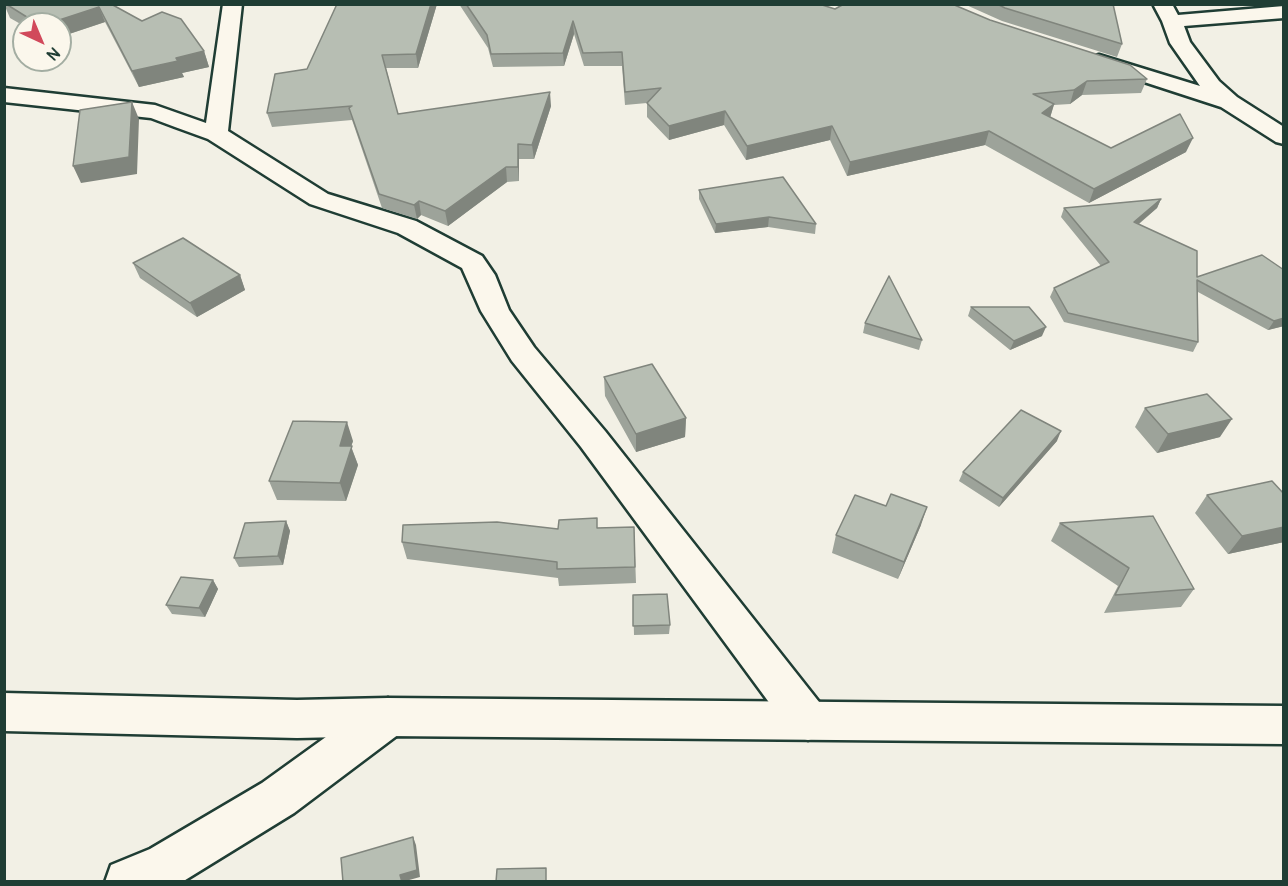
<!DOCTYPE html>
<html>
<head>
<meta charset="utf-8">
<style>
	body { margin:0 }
	#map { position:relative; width:1288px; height:886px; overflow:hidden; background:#f2f0e5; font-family:Pangolin,sans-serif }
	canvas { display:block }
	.frame { position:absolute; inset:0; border:6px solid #1f3d34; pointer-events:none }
	.north { position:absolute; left:12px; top:12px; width:60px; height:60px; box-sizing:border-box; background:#fbf7ec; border:2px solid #a3ada2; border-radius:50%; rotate:136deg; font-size:16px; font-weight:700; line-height:24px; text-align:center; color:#1f3d34 }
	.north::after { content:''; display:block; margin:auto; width:21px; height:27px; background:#d1495b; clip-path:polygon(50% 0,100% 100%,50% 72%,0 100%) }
</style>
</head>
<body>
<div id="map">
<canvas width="1288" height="886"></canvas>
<div class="frame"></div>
<div class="north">N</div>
</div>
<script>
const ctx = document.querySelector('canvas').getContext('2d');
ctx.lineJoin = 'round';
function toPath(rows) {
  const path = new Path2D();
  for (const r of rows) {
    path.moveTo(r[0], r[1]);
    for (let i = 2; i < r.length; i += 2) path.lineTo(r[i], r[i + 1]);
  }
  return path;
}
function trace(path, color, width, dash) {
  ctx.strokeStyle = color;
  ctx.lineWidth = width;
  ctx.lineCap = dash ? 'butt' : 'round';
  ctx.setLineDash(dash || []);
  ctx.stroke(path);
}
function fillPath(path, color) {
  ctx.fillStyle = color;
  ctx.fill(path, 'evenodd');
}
const minor = toPath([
	[223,4,242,4,228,131,328,194,416,221,482,256,495,275,509,310,534,347,605,431,823,707,829,721,823,735,808,740,793,735,581,447,512,361,481,311,462,268,398,233,310,204,208,139,175,127,151,118,4,102,4,88,155,105,206,123,223,4],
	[1153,4,1172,4,1178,15,1284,6,1284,18,1184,26,1190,42,1219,81,1237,97,1284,127,1284,144,1276,142,1221,107,1092,65,1089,61,1092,57,1099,55,1200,86,1170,43,1162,21,1153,4],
	[388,698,403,703,409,717,403,731,294,813,182,882,105,882,111,865,150,849,262,783,373,703,388,698]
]);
const major = toPath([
	[4,693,297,700,388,698,1284,706,1284,744,388,736,297,738,4,731,4,693]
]);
trace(minor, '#1f3d34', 5);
trace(major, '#1f3d34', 5);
fillPath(minor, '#fbf7ec');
fillPath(major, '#fbf7ec');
fillPath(toPath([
	[4,4,111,4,142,21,204,51,209,67,182,73,184,77,139,87,105,22,60,37,60,24,24,24,24,26,10,18],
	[337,4,437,4,418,68,386,68,398,114,551,106,534,159,519,159,519,181,507,182,448,226,421,215,417,219,382,208,352,120,272,127,267,113,307,69],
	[459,4,819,4,835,9,990,20,1147,79,1141,93,1082,95,1070,104,1054,105,1050,117,1111,148,1186,152,1089,203,985,145,847,176,830,140,746,160,724,125,669,140,647,117,647,103,625,105,622,66,584,66,574,34,564,66,493,67,488,48],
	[964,4,1113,4,1122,44,1117,57,1002,21],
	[699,190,816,224,815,234,768,227,715,233,699,199],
	[1161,199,1157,208,1139,224,1197,277,1284,270,1284,326,1268,330,1198,292,1198,342,1193,352,1064,322,1050,297,1054,288,1101,266,1061,217,1064,208],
	[133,263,240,275,245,290,197,317,140,278],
	[971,307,1042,336,1010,350,968,316],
	[865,323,922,340,919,350,863,333],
	[604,377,686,418,685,437,636,452,605,396],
	[1145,408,1220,437,1157,453,1135,427],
	[353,441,351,446,358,465,346,501,277,500,269,481],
	[1057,441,999,507,959,481,963,472],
	[1284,494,1284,542,1228,554,1195,513,1207,495],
	[286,521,290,531,283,565,239,567,234,558],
	[1060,523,1194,589,1181,607,1104,613,1118,586,1051,541],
	[921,525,898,579,832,553,836,535],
	[634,527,636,583,559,586,558,578,407,559,402,542,558,529],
	[213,580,218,589,205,617,172,614,166,605],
	[633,595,670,625,669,634,634,635]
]), '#9da39a');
fillPath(toPath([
	[431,4,437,4,418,68,416,54],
	[99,7,105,22,60,37,60,24,47,24],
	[573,21,574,34,564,66,563,53],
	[204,51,209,67,182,73,184,77,139,87,132,71,176,58],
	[1087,81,1082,95,1070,104,1074,90],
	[550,92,551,106,534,159,532,145],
	[132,102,139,119,137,174,81,183,73,166],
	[1054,104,1050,118,1042,113],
	[725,111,724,125,669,140,669,126],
	[832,126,830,140,746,160,747,146],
	[989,131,985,145,847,176,850,162],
	[1193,138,1186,152,1089,203,1094,189],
	[518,144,519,159,519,181,518,167],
	[506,167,507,182,448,226,445,211],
	[1161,199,1157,208,1130,231,1134,222],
	[419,201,421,215,417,219,414,205],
	[769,217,768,227,715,233,716,224],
	[240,275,245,290,197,317,190,303],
	[1284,318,1284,326,1268,330,1274,321],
	[1046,327,1042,336,1010,350,1014,341],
	[686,418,685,437,636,452,636,434],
	[1232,419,1220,437,1157,453,1168,434],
	[347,422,353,441,351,447,358,465,346,501,340,483,340,446],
	[1061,431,1057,441,999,507,1003,498],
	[927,507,921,525,898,579,904,562],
	[286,521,290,531,283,565,278,556],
	[1284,527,1284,542,1228,554,1242,536],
	[213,580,218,589,205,617,199,608],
	[413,837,416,845,420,877,402,882,400,875]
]), '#80857d');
const building = toPath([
	[6,4,111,4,142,21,162,12,181,19,204,51,176,58,178,61,132,71,99,7,47,24,38,24,6,4],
	[337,4,431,4,416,54,382,55,398,114,550,92,532,145,518,144,518,167,506,167,445,211,419,201,414,205,379,194,349,108,352,106,267,113,275,74,307,69,337,4],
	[466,4,819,4,835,9,844,4,952,4,990,20,1130,65,1147,79,1087,81,1074,90,1033,94,1054,104,1042,113,1111,148,1180,114,1193,138,1094,189,989,131,850,162,832,126,747,146,725,111,669,126,647,103,661,88,625,92,622,52,583,53,573,21,563,53,491,54,487,35,466,4],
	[997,4,1113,4,1122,44,1005,8,997,4],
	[132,102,129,157,73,166,80,110,132,102],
	[783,177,816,224,769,217,716,224,699,190,783,177],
	[1161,199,1134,222,1197,251,1197,277,1262,255,1284,270,1284,318,1274,321,1197,280,1198,342,1068,313,1054,288,1109,262,1064,208,1161,199],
	[183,238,240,275,190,303,133,263,183,238],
	[889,276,922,340,865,323,889,276],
	[971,307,1029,307,1046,327,1014,341,971,307],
	[652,364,686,418,636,434,604,377,652,364],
	[1207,394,1232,419,1168,434,1145,408,1207,394],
	[1021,410,1061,431,1003,498,963,472,1021,410],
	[293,421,347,422,340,446,352,446,340,483,269,481,293,421],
	[1272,481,1284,494,1284,527,1242,536,1207,495,1272,481],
	[891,494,927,507,904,562,836,535,855,495,886,506,891,494],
	[1153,516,1194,589,1115,595,1129,568,1060,523,1153,516],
	[597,518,597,528,634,527,635,567,557,569,557,562,402,542,403,525,497,522,558,529,559,520,597,518],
	[286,521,278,556,234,558,245,523,286,521],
	[181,577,213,580,199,608,166,605,181,577],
	[667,594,670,625,633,626,633,595,667,594],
	[413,837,417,870,400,875,402,882,343,882,341,858,413,837],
	[546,868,546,882,496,882,497,869,546,868]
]);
fillPath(building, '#b7beb3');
trace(building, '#80857d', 1.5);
</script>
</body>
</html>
